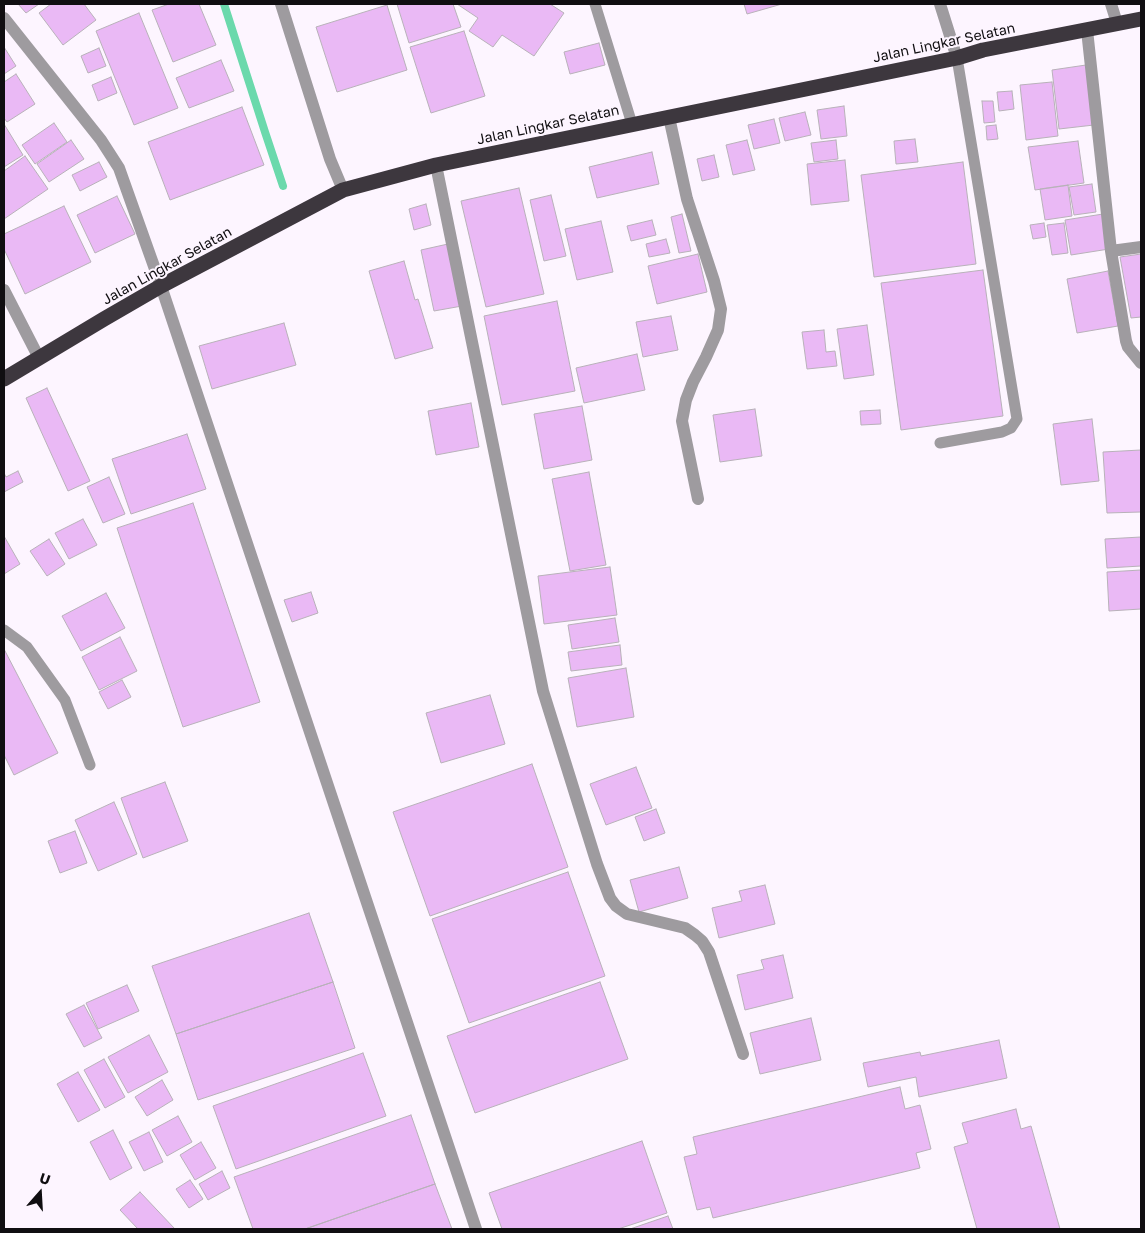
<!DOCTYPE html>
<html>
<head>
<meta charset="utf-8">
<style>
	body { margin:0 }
	#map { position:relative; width:1145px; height:1233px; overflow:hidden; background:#fdf5ff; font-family:"Golos Text",sans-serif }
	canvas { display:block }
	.frame { position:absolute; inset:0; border:5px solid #100e11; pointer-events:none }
	.north { position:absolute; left:15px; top:1168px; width:50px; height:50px; -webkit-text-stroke:4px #fdf5ff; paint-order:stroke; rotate:19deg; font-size:14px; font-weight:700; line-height:20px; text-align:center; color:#100e11 }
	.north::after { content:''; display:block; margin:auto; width:18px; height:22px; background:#100e11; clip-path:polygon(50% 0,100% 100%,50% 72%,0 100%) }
</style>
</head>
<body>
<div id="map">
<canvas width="1145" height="1233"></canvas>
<div class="frame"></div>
<div class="north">U</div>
</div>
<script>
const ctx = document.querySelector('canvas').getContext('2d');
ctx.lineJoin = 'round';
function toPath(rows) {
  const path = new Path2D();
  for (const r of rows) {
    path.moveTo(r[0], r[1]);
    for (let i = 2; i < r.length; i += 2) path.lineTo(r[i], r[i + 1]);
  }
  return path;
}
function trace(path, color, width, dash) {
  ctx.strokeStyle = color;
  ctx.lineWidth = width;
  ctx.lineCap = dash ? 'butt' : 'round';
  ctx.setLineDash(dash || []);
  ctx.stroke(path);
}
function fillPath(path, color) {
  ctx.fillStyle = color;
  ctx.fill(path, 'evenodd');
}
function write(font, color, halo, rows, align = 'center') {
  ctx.font = font + ' "Golos Text",sans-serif';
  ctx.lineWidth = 4;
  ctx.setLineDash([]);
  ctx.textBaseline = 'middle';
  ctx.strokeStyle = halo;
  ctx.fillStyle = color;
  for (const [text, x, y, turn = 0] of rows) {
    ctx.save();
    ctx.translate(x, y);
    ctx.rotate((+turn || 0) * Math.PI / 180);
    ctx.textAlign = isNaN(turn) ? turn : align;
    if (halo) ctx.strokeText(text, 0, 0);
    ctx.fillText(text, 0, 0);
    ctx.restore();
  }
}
trace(toPath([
	[224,4,265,132,283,186]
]), '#6bd9ac', 8);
const building = toPath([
	[18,4,39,4,26,13,18,4],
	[51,4,84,4,96,20,63,45,39,13,51,4],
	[169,4,199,4,216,45,173,62,152,10,169,4],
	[397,4,453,4,461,27,409,43,397,4],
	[457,4,550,4,564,13,534,56,502,35,493,47,469,31,478,18,457,4],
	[744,4,782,4,747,14,744,4],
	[387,5,407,70,337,92,316,27,387,5],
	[139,13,178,108,134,125,96,31,139,13],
	[464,31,485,96,431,113,410,47,464,31],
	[599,43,605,65,570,74,564,52,599,43],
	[4,47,16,66,4,74,4,47],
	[99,48,106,66,88,73,81,56,99,48],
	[221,60,234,91,189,108,176,78,221,60],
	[1086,65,1094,125,1059,129,1052,70,1086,65],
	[16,74,35,104,7,122,4,118,4,82,16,74],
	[111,77,117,93,98,101,92,85,111,77],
	[1052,82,1058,136,1026,140,1020,85,1052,82],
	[1012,91,1014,109,999,111,997,92,1012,91],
	[982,101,993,101,995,122,984,123,982,101],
	[844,106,847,136,821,139,817,110,844,106],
	[242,107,264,165,170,200,148,142,242,107],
	[805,112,811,135,785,141,779,118,805,112],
	[774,119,780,143,754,149,748,125,774,119],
	[54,123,67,142,35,164,22,145,54,123],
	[4,124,23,155,4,167,4,124],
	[996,125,998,139,987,140,986,126,996,125],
	[915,139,918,162,896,164,894,141,915,139],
	[71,140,84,159,49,182,37,164,71,140],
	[747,140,755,170,733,175,726,145,747,140],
	[836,140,838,159,814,162,811,143,836,140],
	[1078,141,1084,183,1035,190,1028,147,1078,141],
	[652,152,659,184,597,198,589,167,652,152],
	[714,155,719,177,702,181,697,159,714,155],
	[25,156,48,189,4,219,4,171,25,156],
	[845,160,849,201,811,205,807,164,845,160],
	[99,162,107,177,80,191,72,175,99,162],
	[963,162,976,264,874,277,861,175,963,162],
	[1092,184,1096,212,1074,215,1069,187,1092,184],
	[1068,185,1072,216,1045,220,1040,189,1068,185],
	[519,188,544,294,486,307,461,201,519,188],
	[551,195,566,256,544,261,530,200,551,195],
	[117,196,135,234,95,253,77,215,117,196],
	[426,204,431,225,414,230,409,209,426,204],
	[64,206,91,262,25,294,4,249,4,234,64,206],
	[682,214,691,251,679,253,671,217,682,214],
	[1103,214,1109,249,1071,255,1065,220,1103,214],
	[652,220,656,235,631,241,627,226,652,220],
	[601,221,613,272,577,280,565,229,601,221],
	[1044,223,1046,237,1033,239,1030,225,1044,223],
	[1064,223,1068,253,1052,255,1047,225,1064,223],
	[666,239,670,253,649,257,646,244,666,239],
	[448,244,462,306,434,311,421,250,448,244],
	[698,254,707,292,657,304,648,266,698,254],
	[1141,254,1141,317,1131,318,1120,257,1141,254],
	[404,261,415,300,418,299,433,348,395,359,369,271,404,261],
	[983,270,1003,416,901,430,881,283,983,270],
	[1108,271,1118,326,1077,333,1067,279,1108,271],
	[557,301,575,391,502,405,484,316,557,301],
	[671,316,678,350,643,357,636,322,671,316],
	[284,323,296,365,212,389,199,346,284,323],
	[867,325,874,375,844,379,837,329,867,325],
	[824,330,826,352,835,351,837,366,807,369,802,332,824,330],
	[637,354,645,390,584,403,576,368,637,354],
	[47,388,90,481,68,491,26,398,47,388],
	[471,403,479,447,436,455,428,411,471,403],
	[582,406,592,460,544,469,534,414,582,406],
	[755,409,762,456,720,462,713,415,755,409],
	[880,410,881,424,861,425,860,411,880,410],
	[1092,419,1099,481,1061,485,1053,424,1092,419],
	[187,434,206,489,131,514,112,459,187,434],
	[1141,450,1141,512,1107,513,1103,452,1141,450],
	[18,471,23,482,4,492,4,473,6,477,18,471],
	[589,472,606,565,570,571,552,479,589,472],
	[109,477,125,514,103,523,87,487,109,477],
	[193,503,260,702,183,727,117,528,193,503],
	[83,519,97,545,69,559,55,533,83,519],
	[4,536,20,564,4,574,4,536],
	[1141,537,1141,566,1107,568,1105,539,1141,537],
	[49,539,65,564,47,576,30,551,49,539],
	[610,567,617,615,544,624,538,576,610,567],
	[1141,570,1141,609,1109,611,1107,572,1141,570],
	[311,592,318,613,292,622,284,600,311,592],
	[106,593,125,628,81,651,62,616,106,593],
	[615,618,619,642,572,649,568,625,615,618],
	[120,637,137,671,99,690,82,657,120,637],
	[620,645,622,665,571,671,568,652,620,645],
	[4,649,58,753,14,775,4,755,4,649],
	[626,668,634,717,577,727,568,678,626,668],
	[122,680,131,697,108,709,99,692,122,680],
	[490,695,505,744,441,763,426,713,490,695],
	[532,764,568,867,430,916,393,812,532,764],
	[636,767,652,808,606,825,590,784,636,767],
	[165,782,188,841,143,858,121,798,165,782],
	[114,802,137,854,98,871,75,820,114,802],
	[656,809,665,833,644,841,635,817,656,809],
	[75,831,87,863,60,873,48,841,75,831],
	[679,867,688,898,639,912,630,880,679,867],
	[568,872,605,976,469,1023,432,919,568,872],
	[765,885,775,924,719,938,712,908,742,901,739,891,765,885],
	[309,913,333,982,176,1034,152,966,309,913],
	[783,955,793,998,745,1010,737,975,764,969,761,960,783,955],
	[333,982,355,1048,198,1100,176,1034,333,982],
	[600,982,628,1059,475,1113,447,1036,600,982],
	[127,985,139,1011,98,1029,86,1003,127,985],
	[84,1005,102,1038,84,1047,66,1014,84,1005],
	[811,1018,821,1060,760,1074,750,1033,811,1018],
	[149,1035,168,1072,128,1093,108,1057,149,1035],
	[999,1040,1007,1078,919,1097,916,1077,868,1087,863,1063,920,1052,921,1056,999,1040],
	[363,1053,386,1116,236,1169,213,1106,363,1053],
	[104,1059,125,1097,105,1108,84,1070,104,1059],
	[78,1072,100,1110,78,1122,57,1084,78,1072],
	[162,1080,173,1100,147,1116,135,1097,162,1080],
	[900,1087,905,1109,920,1105,931,1149,916,1153,920,1168,713,1218,710,1207,697,1210,684,1157,697,1154,693,1137,900,1087],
	[1016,1109,1021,1129,1031,1126,1060,1229,977,1229,954,1147,968,1143,962,1123,1016,1109],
	[411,1115,435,1184,305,1229,253,1229,234,1177,411,1115],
	[178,1116,192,1142,167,1156,152,1130,178,1116],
	[113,1130,132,1168,110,1180,90,1142,113,1130],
	[149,1132,163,1162,144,1171,129,1142,149,1132],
	[642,1141,667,1213,618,1229,502,1229,489,1193,642,1141],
	[201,1142,216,1168,195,1180,180,1155,201,1142],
	[222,1171,230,1188,208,1200,199,1184,222,1171],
	[190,1180,203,1199,189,1208,176,1189,190,1180],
	[435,1184,452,1229,305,1229,435,1184],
	[140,1192,175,1229,138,1229,120,1210,140,1192],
	[668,1216,673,1229,630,1229,668,1216]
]);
fillPath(building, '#eab9f5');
trace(building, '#b8b1b9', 1);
trace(toPath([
	[595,4,632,124],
	[940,443,1002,432,1011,428,1017,419,957,58],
	[4,630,27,647,65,700,90,765]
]), '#9e9b9f', 11);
trace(toPath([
	[281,4,330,159,343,190],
	[940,4,957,58],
	[1111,4,1117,23],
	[4,18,101,140,119,168,161,286,476,1229],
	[1087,30,1111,251,1126,341,1128,347,1141,363],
	[669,117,687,199,714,281,721,309,718,330,706,357,693,382,686,400,682,421,698,499],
	[436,165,543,691,597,864,610,898,616,906,627,914,685,928,695,935,702,941,709,952,743,1054],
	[1111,251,1141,247],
	[4,290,39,358]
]), '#9e9b9f', 12);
trace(toPath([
	[4,379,104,319,161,286,343,190,436,165,957,58,983,50,1141,19]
]), '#3d373e', 15);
write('14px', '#100e11', '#fdf5ff', [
	["Jalan Lingkar Selatan",944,43,-12],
	["Jalan Lingkar Selatan",548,125,-12],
	["Jalan Lingkar Selatan",167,266,-29]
]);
</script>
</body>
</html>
